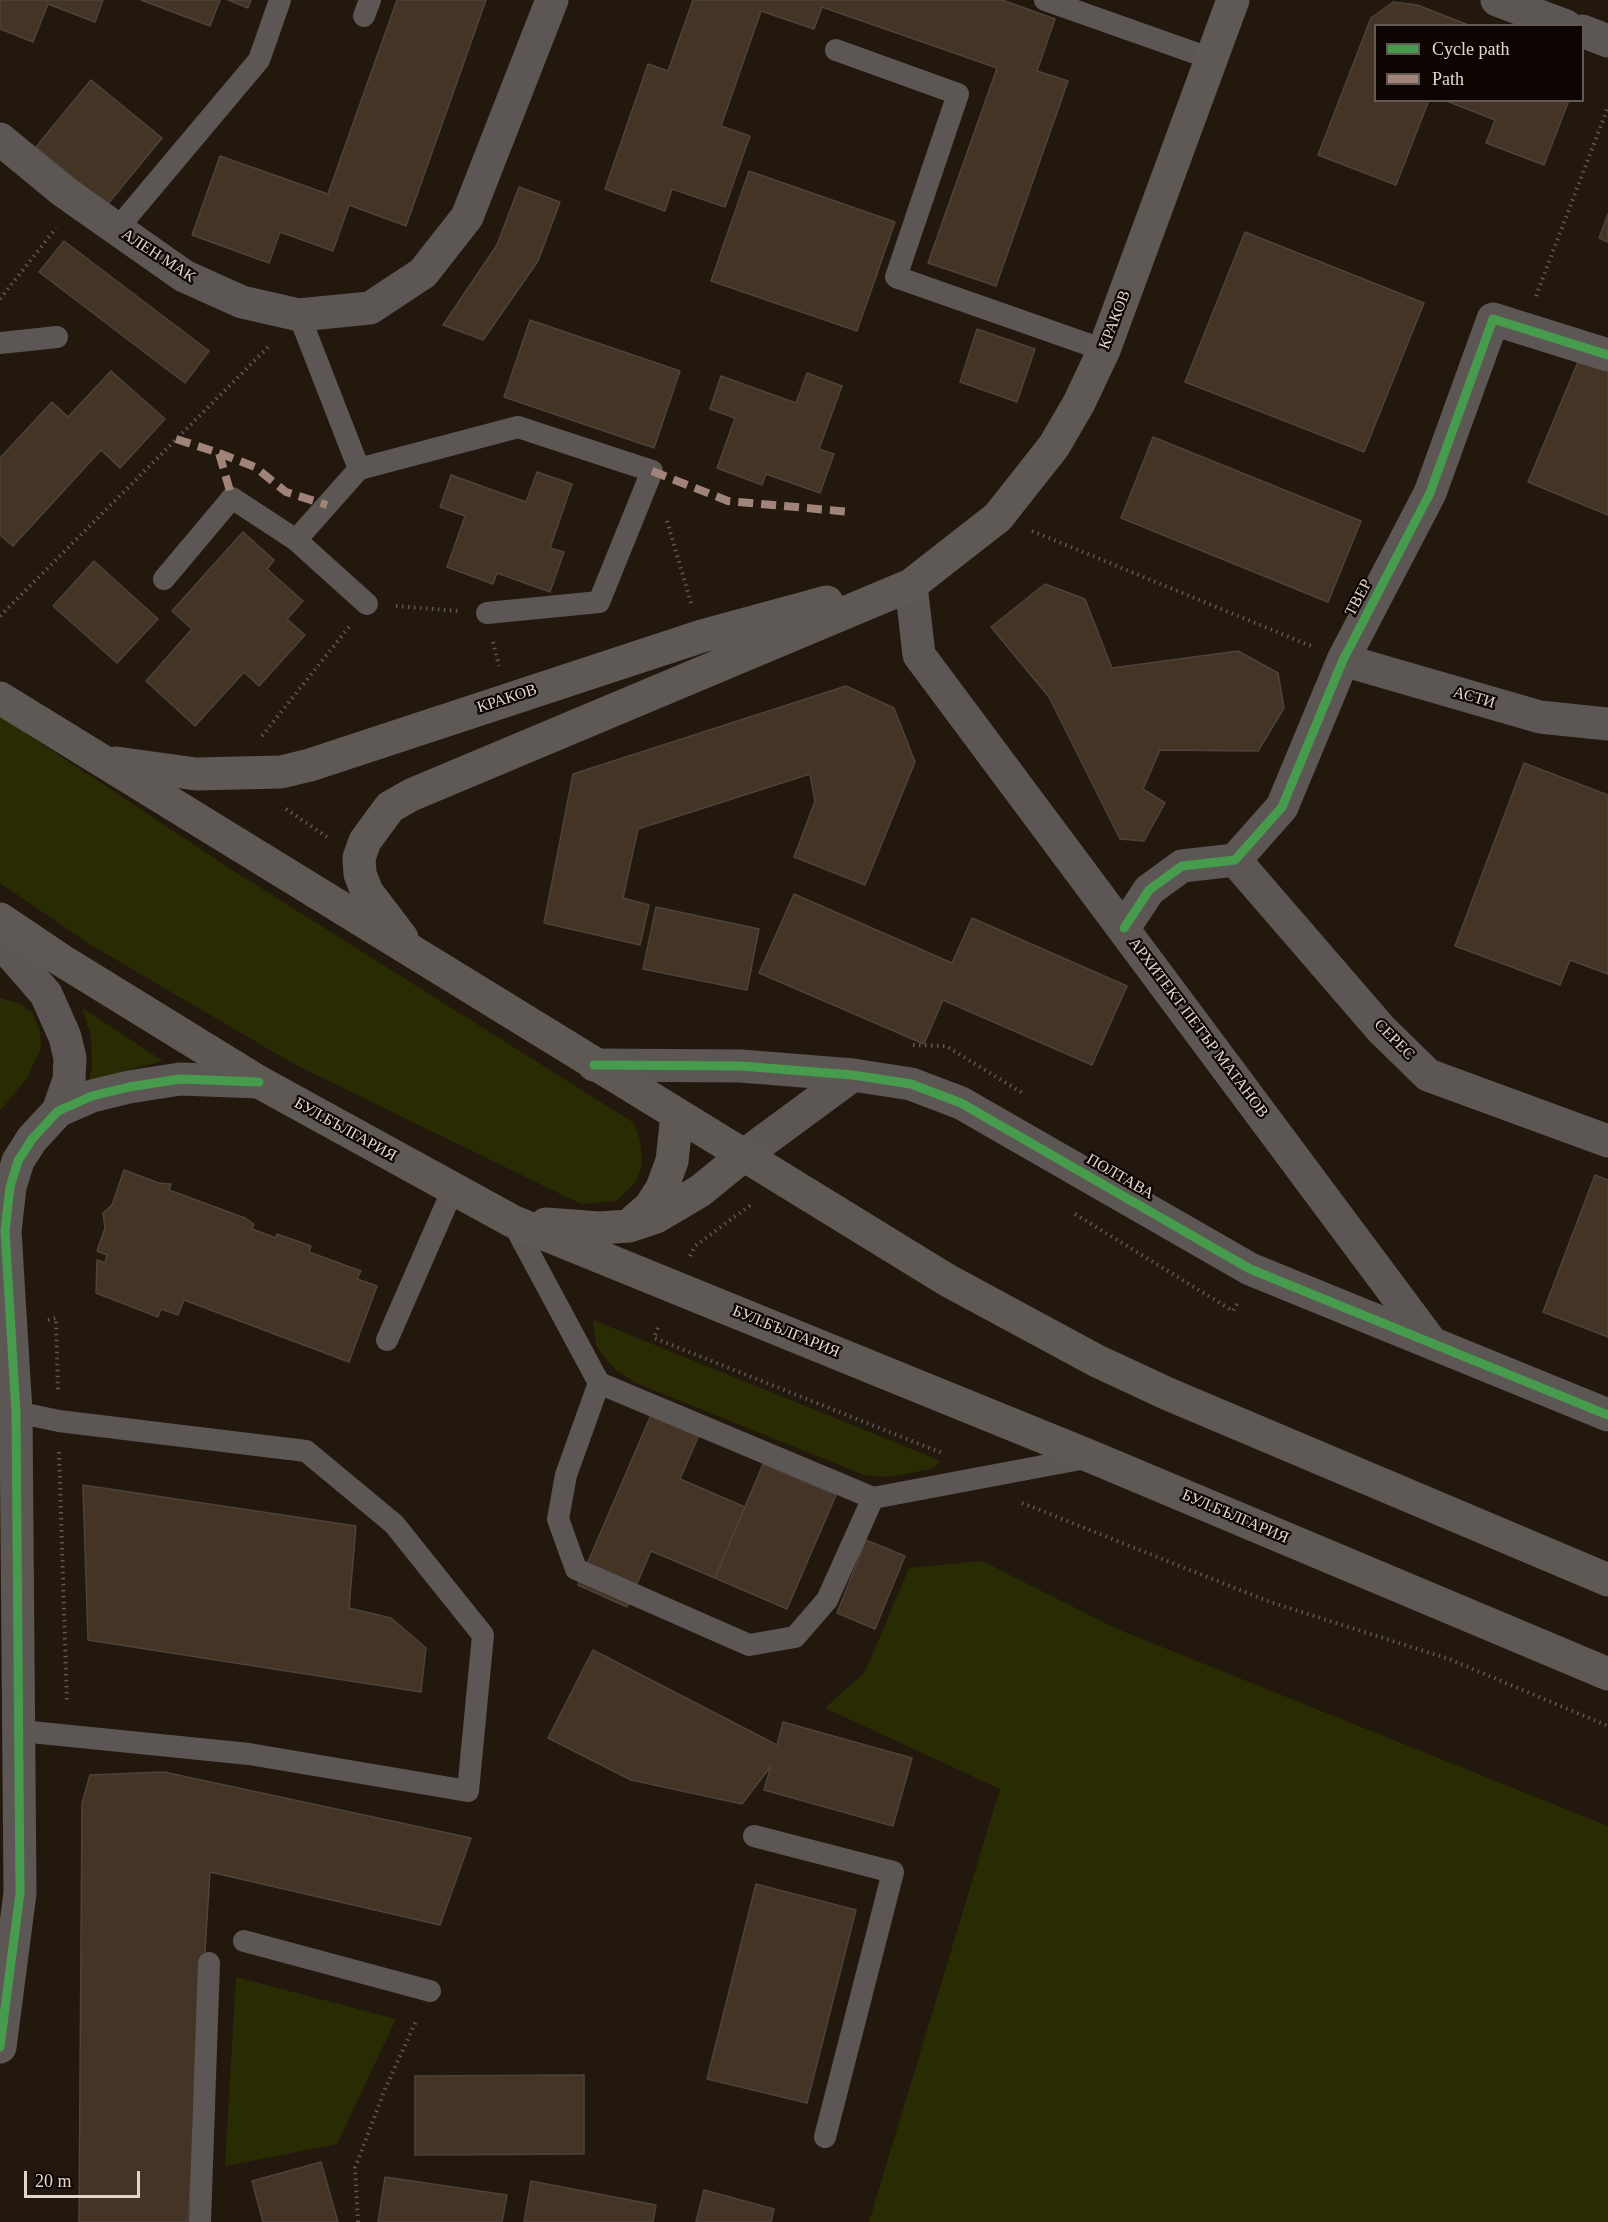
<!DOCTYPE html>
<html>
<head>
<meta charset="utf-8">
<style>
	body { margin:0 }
	#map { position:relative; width:1608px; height:2222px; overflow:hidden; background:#23180e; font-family:"Times New Roman",serif }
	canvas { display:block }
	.legend { position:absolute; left:1374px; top:24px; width:210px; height:78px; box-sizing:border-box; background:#0d0502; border:2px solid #635852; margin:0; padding:8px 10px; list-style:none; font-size:18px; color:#e4d5cb }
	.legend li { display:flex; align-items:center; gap:12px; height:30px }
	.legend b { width:30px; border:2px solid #635852 }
	.scale { position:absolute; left:24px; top:2171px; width:116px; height:27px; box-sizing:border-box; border:3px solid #e4d5cb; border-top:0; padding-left:8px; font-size:18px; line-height:21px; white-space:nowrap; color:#e4d5cb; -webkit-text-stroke:4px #0d0502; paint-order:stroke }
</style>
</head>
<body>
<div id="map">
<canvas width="1608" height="2222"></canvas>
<ul class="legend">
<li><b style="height:8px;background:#469c4c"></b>Cycle path</li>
<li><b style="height:8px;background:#a18479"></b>Path</li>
</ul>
<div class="scale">20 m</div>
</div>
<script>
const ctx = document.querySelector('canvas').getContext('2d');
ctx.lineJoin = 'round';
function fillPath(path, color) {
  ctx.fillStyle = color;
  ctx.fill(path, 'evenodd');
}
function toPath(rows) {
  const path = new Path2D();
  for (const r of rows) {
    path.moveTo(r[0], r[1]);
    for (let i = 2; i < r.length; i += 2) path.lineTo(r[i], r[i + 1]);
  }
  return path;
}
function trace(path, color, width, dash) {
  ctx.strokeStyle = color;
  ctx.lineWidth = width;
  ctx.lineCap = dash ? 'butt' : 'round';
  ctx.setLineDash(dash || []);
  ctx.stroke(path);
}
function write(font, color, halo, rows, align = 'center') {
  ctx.font = font + ' "Times New Roman",serif';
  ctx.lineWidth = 4.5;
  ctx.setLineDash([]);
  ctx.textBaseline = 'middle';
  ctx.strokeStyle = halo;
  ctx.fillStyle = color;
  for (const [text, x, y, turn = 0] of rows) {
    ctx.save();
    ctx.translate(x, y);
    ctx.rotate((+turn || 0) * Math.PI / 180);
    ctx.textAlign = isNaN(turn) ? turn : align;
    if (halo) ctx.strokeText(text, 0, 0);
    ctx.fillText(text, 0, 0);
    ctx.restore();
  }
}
fillPath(toPath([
	[0,716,229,868,634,1123,640,1140,642,1164,635,1183,616,1201,581,1204,294,1064,91,945,0,883],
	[0,998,18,1003,32,1012,40,1031,41,1048,27,1078,0,1111],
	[82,1008,163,1061,120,1072,88,1086,92,1067,91,1036],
	[593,1320,941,1461,931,1469,916,1472,887,1477,864,1475,636,1383,617,1371,604,1357,596,1345],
	[982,1561,1117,1629,1608,1826,1608,2222,869,2222,1000,1789,825,1708,865,1672,909,1568],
	[236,1977,396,2019,337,2144,225,2166]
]), '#292c02');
const building = toPath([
	[0,0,103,0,95,22,48,4,33,42,0,29,0,0],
	[141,0,220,0,210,26,141,0],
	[228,0,251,0,248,8,228,0],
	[397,0,486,0,406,226,349,205,333,251,280,232,269,263,192,235,220,156,328,194,397,0],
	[693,0,1002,0,1055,19,1037,71,1068,81,996,286,928,263,997,68,822,7,814,29,761,11,721,126,750,136,725,207,672,189,665,211,605,189,648,64,668,71,693,0],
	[1393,2,1417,5,1471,26,1376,26,1376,100,1429,100,1396,185,1318,155,1371,18,1393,2],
	[91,80,162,138,107,205,36,147,91,80],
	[1444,100,1569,100,1544,165,1486,143,1495,120,1444,100],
	[749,171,895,222,857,331,711,281,749,171],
	[519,187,560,202,538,261,483,340,443,325,497,245,519,187],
	[1608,214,1608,242,1599,238,1608,214],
	[1245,232,1424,303,1364,452,1185,382,1245,232],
	[64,241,209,351,185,383,39,272,64,241],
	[530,320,680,371,654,448,504,397,530,320],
	[977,329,1035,349,1017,402,960,382,977,329],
	[1580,357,1608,369,1608,515,1528,482,1580,357],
	[111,371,165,419,120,468,101,450,13,546,0,535,0,458,52,402,68,417,111,371],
	[807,373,842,386,819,449,834,454,820,493,766,474,762,485,717,468,735,418,710,409,721,376,796,403,807,373],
	[1153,437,1361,521,1328,602,1121,518,1153,437],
	[537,472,572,484,550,548,564,552,550,592,497,573,493,584,447,567,465,516,440,507,451,475,526,502,537,472],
	[243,532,274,560,267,569,303,601,287,619,305,635,259,686,244,672,195,726,146,681,192,629,172,611,243,532],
	[94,561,158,619,117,663,53,606,94,561],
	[1045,584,1085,599,1112,668,1238,651,1278,673,1284,708,1258,751,1160,750,1143,789,1165,803,1144,841,1120,839,1049,697,991,627,1045,584],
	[846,686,894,708,915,762,865,885,794,857,815,801,810,774,638,829,623,898,649,905,640,945,544,923,573,774,846,686],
	[1524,763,1608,795,1608,974,1570,960,1560,985,1455,946,1524,763],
	[794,894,952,963,972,918,1127,986,1092,1065,943,1000,924,1044,759,973,794,894],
	[656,907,759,929,747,990,643,969,656,907],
	[124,1170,159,1183,171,1184,169,1190,245,1218,254,1224,252,1229,276,1238,277,1234,311,1246,309,1252,361,1271,357,1279,377,1286,349,1362,184,1300,178,1315,161,1309,158,1317,96,1293,97,1260,105,1263,107,1255,97,1251,105,1228,103,1213,112,1205,124,1170],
	[1595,1175,1608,1180,1608,1337,1543,1312,1595,1175],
	[651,1415,699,1435,680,1479,745,1507,715,1578,651,1551,627,1607,578,1585,651,1415],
	[763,1464,836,1495,787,1609,715,1578,763,1464],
	[83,1485,356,1526,349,1608,391,1618,426,1648,421,1692,88,1640,83,1485],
	[866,1540,905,1556,875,1629,837,1613,866,1540],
	[593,1650,777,1745,783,1722,912,1758,893,1826,764,1790,771,1766,742,1804,631,1780,548,1738,593,1650],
	[164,1772,471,1838,440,1925,210,1872,188,2222,79,2222,82,1803,90,1775,164,1772],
	[756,1884,856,1910,807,2103,707,2079,756,1884],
	[584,2075,584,2154,415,2155,415,2076,584,2075],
	[321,2162,338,2222,263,2222,252,2181,321,2162],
	[385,2177,507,2195,502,2222,378,2222,385,2177],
	[531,2181,656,2205,653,2222,524,2222,531,2181],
	[704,2190,774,2209,771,2222,696,2222,704,2190]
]);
fillPath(building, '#433426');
trace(building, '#4d433b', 1.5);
trace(toPath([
	[1536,296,1608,107],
	[0,299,56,228],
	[667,521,691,603],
	[1032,531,1311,646],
	[396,606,458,611],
	[0,616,269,346],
	[493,642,499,666],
	[262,736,349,627],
	[286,809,327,837],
	[913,1045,946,1046,1024,1094],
	[1075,1214,1233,1311,1237,1304],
	[690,1256,695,1246,752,1204],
	[48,1320,56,1318,58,1391],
	[658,1328,654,1338,942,1453],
	[59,1452,67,1703],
	[1022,1503,1270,1602,1449,1659,1608,1726],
	[358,2222,355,2168,385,2089,417,2019]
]), '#5e5854', 4, [1.5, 4.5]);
trace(toPath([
	[1045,0,1212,59],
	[364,16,370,0],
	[836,50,958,94,896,277,1104,350],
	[117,229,259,60,280,0],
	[299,315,359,469,296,540,367,604],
	[0,343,57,337],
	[359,469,518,427,652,471,599,602,487,613],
	[164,579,232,498,296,540],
	[512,1221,599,1383,873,1498,1091,1457],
	[387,1340,453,1189],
	[599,1383,566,1475,558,1519,576,1569,749,1645,795,1637,827,1600,873,1498],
	[16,1412,59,1421,306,1451,394,1524,483,1635,468,1791,249,1754,21,1731],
	[754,1836,893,1872,825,2137],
	[244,1941,430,1991],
	[200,2222,209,1963]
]), '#5c5755', 22);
trace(toPath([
	[1497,0,1566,26],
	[1582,31,1608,41],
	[0,139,63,191,184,276,242,302,299,315,370,308,423,273,467,217,552,0],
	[911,585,919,655,1431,1342],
	[1343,660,1540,717,1608,724],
	[1235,860,1381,1029,1428,1075,1608,1141],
	[1124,928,1149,890,1182,866,1235,860,1282,807,1343,660,1430,493,1493,319,1608,355]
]), '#5c5755', 33);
trace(toPath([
	[0,941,46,994,65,1037,70,1058,69,1080,58,1111],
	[594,1065,741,1066,853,1075,911,1084,961,1103,1250,1269,1608,1415],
	[743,1156,853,1075],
	[0,2047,20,1893,16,1412,5,1231,10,1187,18,1161,32,1139,58,1111,92,1096,129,1087,180,1079,259,1082]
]), '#5c5755', 33);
trace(toPath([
	[0,698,947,1280,1097,1361,1168,1394,1608,1580],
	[116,763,196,774,281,772,310,765,702,636,827,602],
	[0,919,61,960,259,1082,512,1221,1092,1457,1608,1674],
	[402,938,367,892,360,874,359,858,365,841,390,807,411,795,911,585,998,517,1054,446,1079,403,1104,350,1233,0],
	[635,1220,650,1207,662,1188,672,1161,677,1115],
	[546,1224,599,1228,629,1226,656,1217,700,1191,743,1156]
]), '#5f5955', 33);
trace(toPath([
	[176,439,219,453,232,498],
	[219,453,255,467,286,492,327,505],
	[652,471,728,501,851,512]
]), '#a18479', 8, [15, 8]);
trace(toPath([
	[1124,928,1149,890,1182,866,1235,860,1282,807,1343,660,1430,493,1493,319,1608,355],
	[594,1065,741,1066,853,1075,911,1084,961,1103,1250,1269,1608,1415],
	[0,2047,20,1893,16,1412,5,1231,10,1187,18,1161,32,1139,58,1111,92,1096,129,1087,180,1079,259,1082]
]), '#469c4c', 9);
write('16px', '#e4d5cb', '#0d0502', [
	["АЛЕН МАК",158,256,33],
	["КРАКОВ",1115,320,-69],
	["ТВЕР",1359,598,-62],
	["АСТИ",1474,698,16],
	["КРАКОВ",507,699,-18],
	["АРХИТЕКТ ПЕТЪР МАТАНОВ",1198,1028,53],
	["СЕРЕС",1394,1040,45],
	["БУЛ.БЪЛГАРИЯ",345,1130,29],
	["ПОЛТАВА",1120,1177,30],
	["БУЛ.БЪЛГАРИЯ",786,1332,22],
	["БУЛ.БЪЛГАРИЯ",1235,1517,23]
]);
</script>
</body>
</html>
